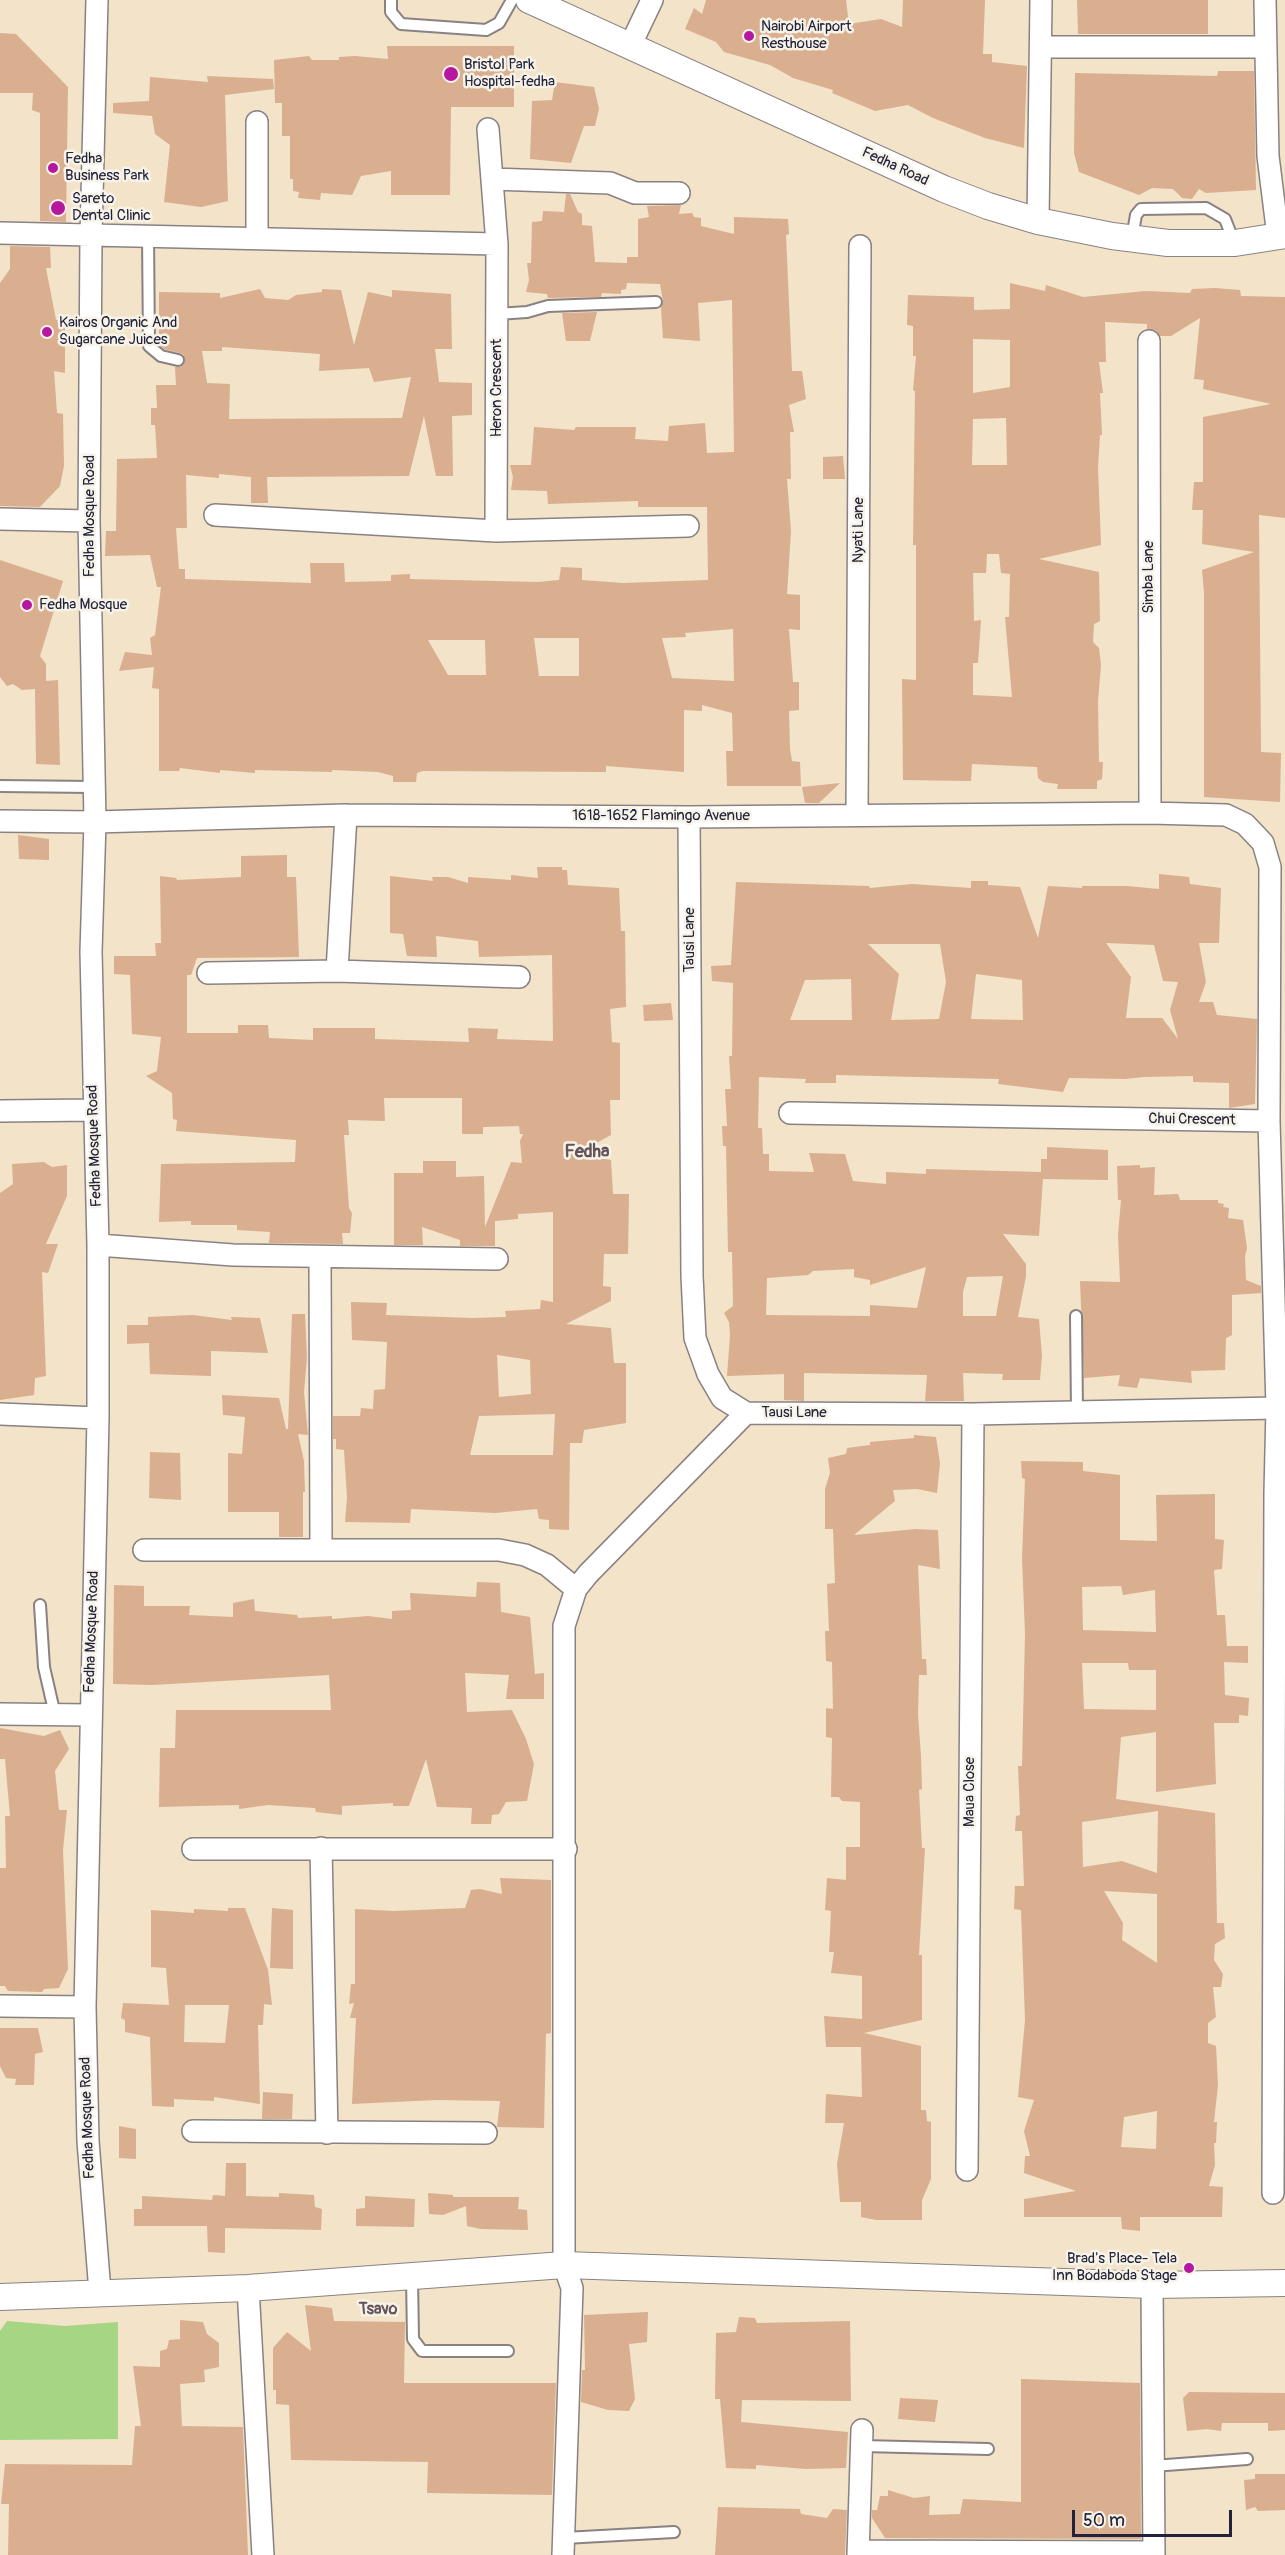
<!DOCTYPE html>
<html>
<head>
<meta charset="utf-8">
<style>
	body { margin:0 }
	#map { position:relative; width:1285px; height:2555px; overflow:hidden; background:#f2e3c9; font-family:Pangolin,sans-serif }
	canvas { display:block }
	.scale { position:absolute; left:1072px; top:2510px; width:160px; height:27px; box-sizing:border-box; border:3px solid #22223b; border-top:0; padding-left:8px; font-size:18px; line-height:21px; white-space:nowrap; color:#22223b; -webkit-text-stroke:4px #f7f3e8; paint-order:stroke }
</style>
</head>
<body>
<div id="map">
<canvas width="1285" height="2555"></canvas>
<div class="scale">50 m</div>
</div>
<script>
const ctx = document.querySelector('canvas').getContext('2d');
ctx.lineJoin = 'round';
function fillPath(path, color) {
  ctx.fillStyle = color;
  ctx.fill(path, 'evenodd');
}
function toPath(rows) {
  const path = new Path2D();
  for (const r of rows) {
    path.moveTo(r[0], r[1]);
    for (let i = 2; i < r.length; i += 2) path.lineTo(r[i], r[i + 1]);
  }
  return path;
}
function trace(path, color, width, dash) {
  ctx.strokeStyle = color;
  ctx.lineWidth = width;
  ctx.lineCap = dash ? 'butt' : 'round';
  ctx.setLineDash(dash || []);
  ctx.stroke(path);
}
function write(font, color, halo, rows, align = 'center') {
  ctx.font = font + ' Pangolin,sans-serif';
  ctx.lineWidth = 5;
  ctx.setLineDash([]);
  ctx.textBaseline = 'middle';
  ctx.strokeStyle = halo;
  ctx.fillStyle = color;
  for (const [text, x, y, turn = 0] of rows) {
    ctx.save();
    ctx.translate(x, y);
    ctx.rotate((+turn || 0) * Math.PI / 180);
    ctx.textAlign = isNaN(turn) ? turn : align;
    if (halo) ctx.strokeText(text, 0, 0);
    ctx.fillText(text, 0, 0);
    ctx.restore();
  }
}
fillPath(toPath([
	[7,2321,65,2326,118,2322,118,2439,0,2440,0,2331]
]), '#a6d583');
fillPath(toPath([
	[706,0,846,0,849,24,881,19,902,27,903,0,985,0,983,54,992,54,992,62,1027,66,1024,148,985,138,933,118,908,105,875,111,832,93,833,90,793,78,770,65,724,52,716,42,685,29,694,8,702,14],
	[1077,0,1208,0,1208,34,1078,34],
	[0,33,16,34,68,87,66,222,40,221,40,113,32,110,33,93,0,93],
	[387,46,514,46,514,107,451,107,450,195,391,195,391,171,361,176,352,195,321,193,320,200,298,198,299,192,293,191,293,179,290,179,290,136,282,136,282,103,275,103,274,60,309,56,312,60,339,60,339,57,355,56,388,59],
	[1218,71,1254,71,1256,190,1206,193,1199,189,1192,199,1182,198,1173,189,1152,188,1139,195,1079,172,1074,153,1075,73,1217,76],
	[207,76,273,79,274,89,225,95,228,201,201,207,164,202,170,145,155,134,152,116,113,113,113,103,149,101,150,77,208,82],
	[555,82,594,87,599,109,595,126,584,126,571,163,530,159,532,101,552,100],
	[566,194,570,194,578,212,582,214,582,225,592,226,595,262,627,263,627,257,638,257,638,219,649,217,647,206,681,205,679,214,692,213,694,217,701,218,701,226,734,234,734,217,788,219,789,234,786,235,792,371,802,371,806,399,789,405,794,432,790,432,791,479,787,479,791,531,787,594,800,595,800,630,789,629,793,682,799,682,799,710,789,711,790,749,792,761,800,762,801,786,727,786,726,751,733,751,732,713,702,705,702,711,684,710,684,772,606,766,606,772,423,771,417,773,416,782,393,782,393,776,378,772,332,770,332,772,255,770,255,773,220,770,220,773,180,768,179,771,159,771,159,689,152,688,154,667,119,671,125,652,152,655,150,638,155,635,161,587,157,587,150,555,105,556,106,531,116,531,117,459,157,458,155,425,151,425,151,408,157,408,156,385,176,385,175,367,181,367,185,361,183,354,164,349,159,344,159,292,220,293,220,298,260,289,265,298,288,300,296,295,322,292,322,289,341,290,354,345,368,292,392,297,392,290,451,294,452,349,435,349,439,382,472,383,472,415,452,416,453,476,436,476,424,416,409,476,267,477,268,503,251,503,251,477,219,474,219,478,186,475,187,528,176,528,179,569,185,569,185,579,311,583,310,563,344,563,345,582,391,581,391,575,410,574,410,579,538,582,559,580,561,567,582,568,582,580,623,583,708,580,707,507,638,507,638,501,548,504,547,491,511,490,513,477,510,465,531,465,534,427,574,430,576,427,636,427,635,439,668,441,669,426,705,423,707,453,734,452,732,300,698,303,700,341,663,338,661,308,663,301,660,284,627,283,626,289,621,290,621,294,602,293,601,297,548,298,547,294,526,292,529,280,527,263,531,263,532,222,542,221,543,211,564,212],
	[222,347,320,354,319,371,369,368,374,382,411,377,402,418,229,419,230,384,207,383,202,351,222,351],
	[733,629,734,681,672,678,662,638,686,637,685,633],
	[534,638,579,638,579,676,539,676],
	[428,640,485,640,486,675,448,675],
	[10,246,50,247,51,268,46,268,56,320,65,319,65,373,54,371,57,413,63,414,64,466,60,486,40,507,0,506,0,283,10,269],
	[1010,283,1045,291,1046,285,1083,297,1146,291,1190,293,1192,289,1215,288,1240,290,1241,296,1285,297,1285,518,1259,515,1261,752,1281,753,1280,802,1204,797,1204,593,1202,570,1254,552,1202,544,1203,510,1192,510,1194,482,1203,482,1203,417,1271,404,1203,389,1204,380,1194,379,1200,318,1171,336,1160,336,1155,330,1147,329,1147,324,1105,322,1106,362,1099,362,1103,393,1100,393,1102,435,1100,435,1098,467,1101,545,1039,559,1099,572,1100,621,1094,624,1093,642,1099,648,1101,665,1098,701,1099,762,1103,762,1102,779,1097,781,1097,789,1057,789,1058,784,1043,782,1038,778,1037,767,972,764,971,781,903,780,902,679,916,680,916,545,913,545,915,391,913,390,916,356,913,356,913,326,907,325,908,295,974,297,974,310,1010,309],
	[973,339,1010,340,1010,387,973,393],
	[1006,418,1007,465,972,465,973,419],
	[987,554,999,554,1001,573,1010,574,1009,617,1005,617,1012,697,973,695,973,663,978,663,981,620,974,621,973,573,986,573],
	[597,312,590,341,566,341,562,313],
	[843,456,845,479,823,479,823,457],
	[0,560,63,581,40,656,46,664,46,681,58,680,60,765,36,764,35,689,22,690,13,684,7,686,0,677],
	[840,783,819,803,805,803,802,787],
	[18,835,49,839,49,860,19,859],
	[287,855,287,877,296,877,299,957,197,958,191,975,187,975,187,1033,238,1033,238,1025,268,1025,269,1038,313,1040,313,1028,375,1028,375,1039,469,1042,468,1028,498,1029,497,1039,553,1041,552,955,479,957,478,941,436,936,437,957,407,956,403,934,390,933,390,876,433,881,432,877,448,877,468,883,468,877,511,880,511,875,538,878,537,867,562,867,562,870,567,870,568,885,619,888,621,931,625,931,626,1007,610,1009,612,1042,620,1043,620,1100,610,1100,611,1135,576,1154,611,1160,613,1194,629,1194,628,1254,604,1254,603,1286,611,1287,611,1301,566,1324,611,1328,614,1363,626,1363,626,1423,584,1430,582,1443,570,1443,569,1530,549,1529,549,1520,539,1519,537,1509,495,1513,411,1509,410,1523,345,1522,347,1498,344,1450,336,1449,336,1439,333,1439,333,1416,360,1416,361,1408,373,1409,374,1390,385,1389,387,1342,352,1340,351,1302,387,1303,386,1315,472,1318,506,1317,505,1311,540,1309,541,1300,553,1302,553,1212,518,1214,518,1219,495,1221,495,1246,460,1246,460,1240,422,1227,423,1245,394,1245,394,1173,423,1173,423,1161,456,1161,456,1177,484,1176,485,1227,511,1162,522,1163,520,1141,523,1134,520,1134,519,1126,483,1127,483,1134,462,1134,462,1098,384,1098,385,1121,348,1120,349,1135,344,1135,349,1208,352,1213,350,1233,342,1233,343,1244,269,1243,270,1232,237,1230,237,1225,191,1225,191,1221,159,1222,161,1164,295,1162,296,1140,176,1131,177,1120,173,1119,172,1093,146,1076,157,1071,161,1037,132,1034,130,975,114,974,114,956,156,956,155,943,161,943,160,876,176,878,177,880,241,877,241,856],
	[497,1355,530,1360,531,1394,499,1397],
	[555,1414,553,1455,470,1455,479,1416],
	[1159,874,1189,877,1190,884,1221,888,1219,943,1199,943,1206,982,1199,1002,1213,1002,1217,1015,1257,1019,1255,1104,1229,1108,1229,1083,1193,1082,1193,1076,1144,1077,1125,1079,1069,1078,1063,1092,998,1084,999,1079,836,1075,836,1083,805,1083,806,1079,759,1077,758,1128,762,1128,763,1154,769,1154,769,1171,814,1172,809,1153,845,1154,853,1181,886,1184,886,1172,926,1174,926,1169,1041,1172,1041,1159,1047,1159,1047,1147,1108,1150,1108,1180,1043,1179,1039,1236,1003,1234,1026,1264,1026,1276,1018,1317,1039,1319,1042,1356,1040,1380,1002,1380,1003,1374,963,1373,964,1401,925,1401,927,1375,804,1373,804,1401,784,1400,784,1374,727,1376,730,1335,729,1322,724,1313,733,1306,732,1252,728,1252,726,1146,723,1146,722,1126,727,1126,725,1089,731,1089,729,1056,732,1056,733,983,712,981,711,966,731,965,736,882,869,886,870,888,912,884,971,888,971,881,988,881,988,885,1020,887,1038,938,1048,886,1082,888,1082,886,1127,886,1159,889],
	[1106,943,1154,945,1163,981,1178,982,1170,1010,1178,1039,1162,1018,1126,1018,1131,977],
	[868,944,940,944,946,982,939,1019,891,1020,899,974],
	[976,974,1022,980,1023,1020,971,1019],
	[851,979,852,1020,790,1020,805,980],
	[926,1267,917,1308,870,1305,870,1316,766,1315,767,1278,808,1275,813,1271,854,1269,854,1277,870,1280,870,1285],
	[1003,1276,996,1316,963,1316,963,1292,967,1277],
	[671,1003,673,1020,644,1021,643,1005],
	[44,1162,52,1167,67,1165,67,1196,46,1244,58,1244,48,1273,42,1272,46,1376,35,1378,34,1395,0,1400,0,1193,13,1184,12,1164],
	[1140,1165,1140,1168,1155,1167,1154,1195,1178,1194,1180,1200,1218,1200,1218,1203,1224,1204,1223,1207,1229,1208,1228,1218,1243,1220,1247,1248,1245,1257,1246,1280,1261,1286,1261,1293,1232,1295,1232,1335,1226,1338,1225,1370,1191,1371,1192,1383,1140,1378,1137,1388,1118,1386,1120,1375,1084,1378,1080,1281,1120,1282,1118,1235,1121,1200,1118,1200,1117,1166],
	[292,1314,305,1314,307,1358,304,1392,308,1435,298,1434,304,1461,305,1492,303,1492,303,1537,279,1537,279,1512,228,1512,228,1453,242,1454,245,1417,223,1415,222,1395,279,1398,286,1429,288,1429],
	[193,1315,232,1320,231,1317,260,1318,268,1353,211,1351,211,1376,150,1374,149,1343,127,1344,127,1325,148,1325,148,1317],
	[914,1435,936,1437,940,1463,937,1493,917,1489,893,1490,895,1501,854,1535,916,1529,938,1530,940,1569,918,1565,922,1659,926,1659,927,1675,919,1675,918,1715,921,1756,922,1789,919,1790,922,1848,925,1848,919,1955,922,1955,922,2020,864,2033,921,2046,921,2110,926,2110,927,2121,931,2122,931,2179,922,2200,922,2220,876,2220,861,2217,861,2202,840,2202,837,2164,844,2123,825,2123,826,2094,862,2097,861,2047,826,2047,824,2016,862,2019,862,1976,831,1973,834,1952,829,1952,831,1911,825,1910,827,1878,846,1880,846,1847,860,1847,860,1802,842,1801,839,1797,831,1797,832,1738,826,1737,826,1708,833,1709,832,1662,826,1661,825,1631,829,1631,827,1584,835,1583,833,1529,825,1529,825,1489,830,1473,828,1458,846,1454,847,1448,870,1445,870,1442,914,1438],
	[150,1452,180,1453,181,1500,149,1498],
	[1021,1461,1083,1462,1083,1471,1120,1475,1120,1540,1157,1541,1156,1495,1215,1494,1215,1539,1224,1540,1222,1569,1214,1570,1217,1615,1225,1615,1227,1646,1248,1646,1248,1663,1224,1662,1225,1695,1249,1698,1248,1716,1239,1715,1239,1723,1214,1723,1216,1784,1156,1792,1156,1732,1121,1737,1116,1799,1215,1813,1217,1923,1224,1923,1225,1938,1215,1944,1214,1960,1223,1974,1221,1987,1213,1987,1216,2017,1208,2023,1208,2043,1216,2046,1218,2085,1214,2122,1217,2122,1216,2143,1214,2143,1215,2165,1209,2186,1223,2187,1222,2217,1140,2217,1140,2231,1122,2229,1121,2217,1024,2217,1024,2199,1076,2191,1024,2173,1025,2156,1030,2156,1024,2131,1034,2100,1018,2097,1025,2020,1021,1910,1014,1909,1015,1886,1024,1886,1022,1831,1015,1831,1016,1816,1020,1815,1018,1766,1022,1766,1025,1634,1022,1558,1025,1479,1022,1478],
	[1121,1586,1123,1595,1155,1590,1156,1632,1083,1630,1082,1587],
	[1082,1663,1128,1663,1129,1670,1156,1670,1156,1710,1084,1709],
	[1158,1811,1157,1873,1122,1861,1083,1867,1082,1822],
	[1104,1891,1157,1894,1157,1963,1122,1940,1123,1923],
	[1157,2111,1156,2149,1121,2147,1124,2117],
	[477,1582,500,1583,501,1612,530,1617,535,1674,544,1673,544,1699,506,1699,509,1675,465,1673,467,1712,512,1710,526,1739,534,1764,527,1801,506,1802,499,1814,492,1815,491,1824,471,1824,472,1808,437,1807,426,1759,409,1806,393,1806,393,1803,342,1806,342,1815,316,1812,315,1808,268,1805,239,1809,239,1805,159,1807,160,1748,175,1748,176,1710,331,1710,329,1675,152,1685,113,1684,114,1585,144,1586,144,1606,190,1606,189,1615,233,1617,233,1603,254,1599,255,1611,297,1615,298,1618,332,1616,332,1619,368,1616,392,1619,392,1611,411,1610,410,1593,476,1597],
	[0,1728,44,1736,60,1730,69,1749,55,1771,59,1810,67,1810,63,1850,68,1969,59,1988,44,1989,42,1992,8,1991,5,1986,0,1986,0,1868,6,1868,5,1816,10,1816,5,1759,0,1759],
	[500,1878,551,1880,551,2033,546,2034,544,2128,497,2127,500,2101,436,2100,352,2104,356,2018,350,2018,354,2003,349,2004,351,1984,355,1984,355,1909,393,1911,465,1908,471,1890,480,1889,502,1894],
	[228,1908,245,1908,268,1970,272,2005,264,2004,263,2025,258,2025,260,2104,214,2097,214,2101,174,2099,174,2107,152,2106,150,2037,125,2032,125,2020,121,2018,123,2003,169,2005,166,1968,151,1967,151,1910,194,1913,194,1909,228,1911],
	[185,2005,229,2005,225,2043,184,2042],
	[272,1908,293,1910,293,1969,270,1968],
	[0,2028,38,2028,43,2052,35,2054,34,2085,15,2085,16,2079,6,2078,0,2066],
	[263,2092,293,2094,292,2119,262,2119],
	[119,2126,136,2129,136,2159,119,2158],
	[226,2163,246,2163,246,2196,279,2197,279,2193,314,2195,315,2207,322,2209,321,2230,225,2228,225,2253,208,2252,207,2226,134,2226,134,2209,142,2209,142,2196,212,2200,213,2195,225,2196],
	[428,2193,453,2195,453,2197,519,2197,518,2209,527,2210,528,2230,481,2229,467,2226,466,2206,443,2215,429,2214],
	[365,2196,415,2199,414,2227,356,2226,356,2209,365,2208],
	[305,2305,332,2308,334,2321,405,2322,404,2383,556,2383,552,2495,427,2493,428,2462,291,2460,289,2405,276,2404,276,2390,273,2390,273,2348,287,2332,311,2351],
	[648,2312,647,2342,629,2344,635,2399,629,2411,608,2410,581,2402,582,2370,585,2370,584,2315],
	[739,2317,755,2318,757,2323,850,2321,851,2401,742,2400,741,2422,848,2432,846,2468,806,2469,756,2465,756,2469,726,2468,720,2399,715,2399,716,2333,736,2332],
	[180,2320,203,2322,207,2334,219,2343,219,2367,204,2370,205,2382,180,2384,182,2426,243,2427,248,2555,8,2555,9,2504,1,2504,5,2464,132,2465,135,2426,141,2426,133,2366,160,2367,160,2351,167,2349,169,2340,180,2339],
	[1021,2379,1140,2383,1141,2539,885,2538,872,2518,872,2510,877,2510,880,2496,888,2496,888,2490,914,2498,930,2496,929,2515,960,2514,963,2499,1021,2502],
	[1189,2392,1285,2393,1285,2430,1268,2431,1268,2423,1222,2423,1221,2431,1207,2429,1187,2431,1183,2398],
	[900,2398,938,2400,935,2422,898,2419],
	[1255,2474,1285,2474,1285,2510,1258,2511,1255,2507,1246,2510,1244,2480,1255,2479],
	[718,2507,800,2509,801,2514,827,2518,833,2509,847,2510,845,2555,715,2555]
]), '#d9af8f');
const service = toPath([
	[391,0,391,12,401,24,486,30,499,23,512,0],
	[148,236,149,346,161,356,178,360],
	[1132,238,1136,215,1141,209,1206,208,1225,219,1234,242],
	[497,314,527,312,548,306,656,302],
	[0,786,94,787],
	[1076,1316,1077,1412],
	[40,1605,44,1667,55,1715],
	[412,2277,413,2339,422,2351,508,2351],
	[862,2446,988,2449],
	[1153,2466,1247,2459],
	[564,2538,674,2532]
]);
const minor = toPath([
	[97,0,91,235,89,521,95,822,91,952,98,1245,98,1418,85,2007,88,2141,100,2292],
	[1265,0,1268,156,1278,236],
	[631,44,652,0],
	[1041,47,1266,47],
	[257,122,257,238],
	[488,129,497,244,496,531],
	[492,179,610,183,635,193,679,193],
	[1038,221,1041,0],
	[0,233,497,244],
	[1149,341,1150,813],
	[215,515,496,531,688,526],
	[0,519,89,521],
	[857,813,860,246],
	[689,817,692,1276,695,1338,708,1374,722,1398,746,1413,973,1414,1277,1408],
	[0,821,95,822,346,815,689,817,1150,813,1226,815,1245,824,1263,843,1270,867,1269,1121,790,1113],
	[337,971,346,815],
	[208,973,337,971,519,977],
	[0,1111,93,1110],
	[1269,1121,1277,1408,1275,1493,1273,2193],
	[98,1245,233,1255,497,1259],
	[320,1257,321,1549],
	[0,1414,98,1418],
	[144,1550,499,1550,525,1555,547,1565,576,1589],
	[0,1714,90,1715],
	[321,1848,327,2133],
	[193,1849,566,1849],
	[0,2006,85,2007],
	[193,2131,486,2133],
	[967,2170,973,1414],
	[1152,2285,1154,2555],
	[248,2288,263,2555],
	[858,2551,1154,2552],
	[563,2555,572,2288,564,2265,564,1626,576,1589,588,1574,746,1413],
	[858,2555,862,2430]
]);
const tertiary = toPath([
	[529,0,944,189,988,206,1038,221,1112,236,1168,243,1235,243,1285,235],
	[0,2297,248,2288,564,2265,1152,2285,1285,2283]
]);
trace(service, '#8a8282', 14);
trace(minor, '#8a8282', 24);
trace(tertiary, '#8a8282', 28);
trace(service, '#fff', 10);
trace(minor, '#fff', 21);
trace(tertiary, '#fff', 26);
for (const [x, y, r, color] of [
	[749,36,6,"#b5179e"],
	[451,74,8,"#b5179e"],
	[53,168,6,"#b5179e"],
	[58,208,8,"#b5179e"],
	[47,332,6,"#b5179e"],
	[27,605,6,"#b5179e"],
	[1189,2268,6,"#b5179e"]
]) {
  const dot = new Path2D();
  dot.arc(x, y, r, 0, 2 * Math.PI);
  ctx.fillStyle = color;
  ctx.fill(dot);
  trace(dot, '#f7f3e8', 2);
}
write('15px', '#22223b', '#f7f3e8', [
	["Nairobi Airport",761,27],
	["Resthouse",761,44],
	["Bristol Park",464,65],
	["Hospital-fedha",464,82],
	["Fedha",65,159],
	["Business Park",65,176],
	["Sareto",72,199],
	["Dental Clinic",72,216],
	["Kairos Organic And",59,323],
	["Sugarcane Juices",59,340],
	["Fedha Mosque",39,605],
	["Brad's Place- Tela",1177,2259,"right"],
	["Inn Bodaboda Stage",1177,2276,"right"]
], 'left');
write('15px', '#22223b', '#f7f3e8', [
	["Fedha Road",895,167,25],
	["Heron Crescent",497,388,-90],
	["Fedha Mosque Road",90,516,-90],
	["Nyati Lane",859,530,-90],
	["Simba Lane",1149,577,-90],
	["1618-1652 Flamingo Avenue",661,816],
	["Tausi Lane",690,940,-90],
	["Chui Crescent",1192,1120,1],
	["Fedha Mosque Road",95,1146,-92],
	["Tausi Lane",794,1413],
	["Fedha Mosque Road",92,1632,-88],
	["Maua Close",970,1792,-90],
	["Fedha Mosque Road",88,2118,-92]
]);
write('bold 16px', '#625358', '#f7f3e8', [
	["Tsavo",378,2310]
]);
write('bold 18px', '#625358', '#f7f3e8', [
	["Fedha",587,1152]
]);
</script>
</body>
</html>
